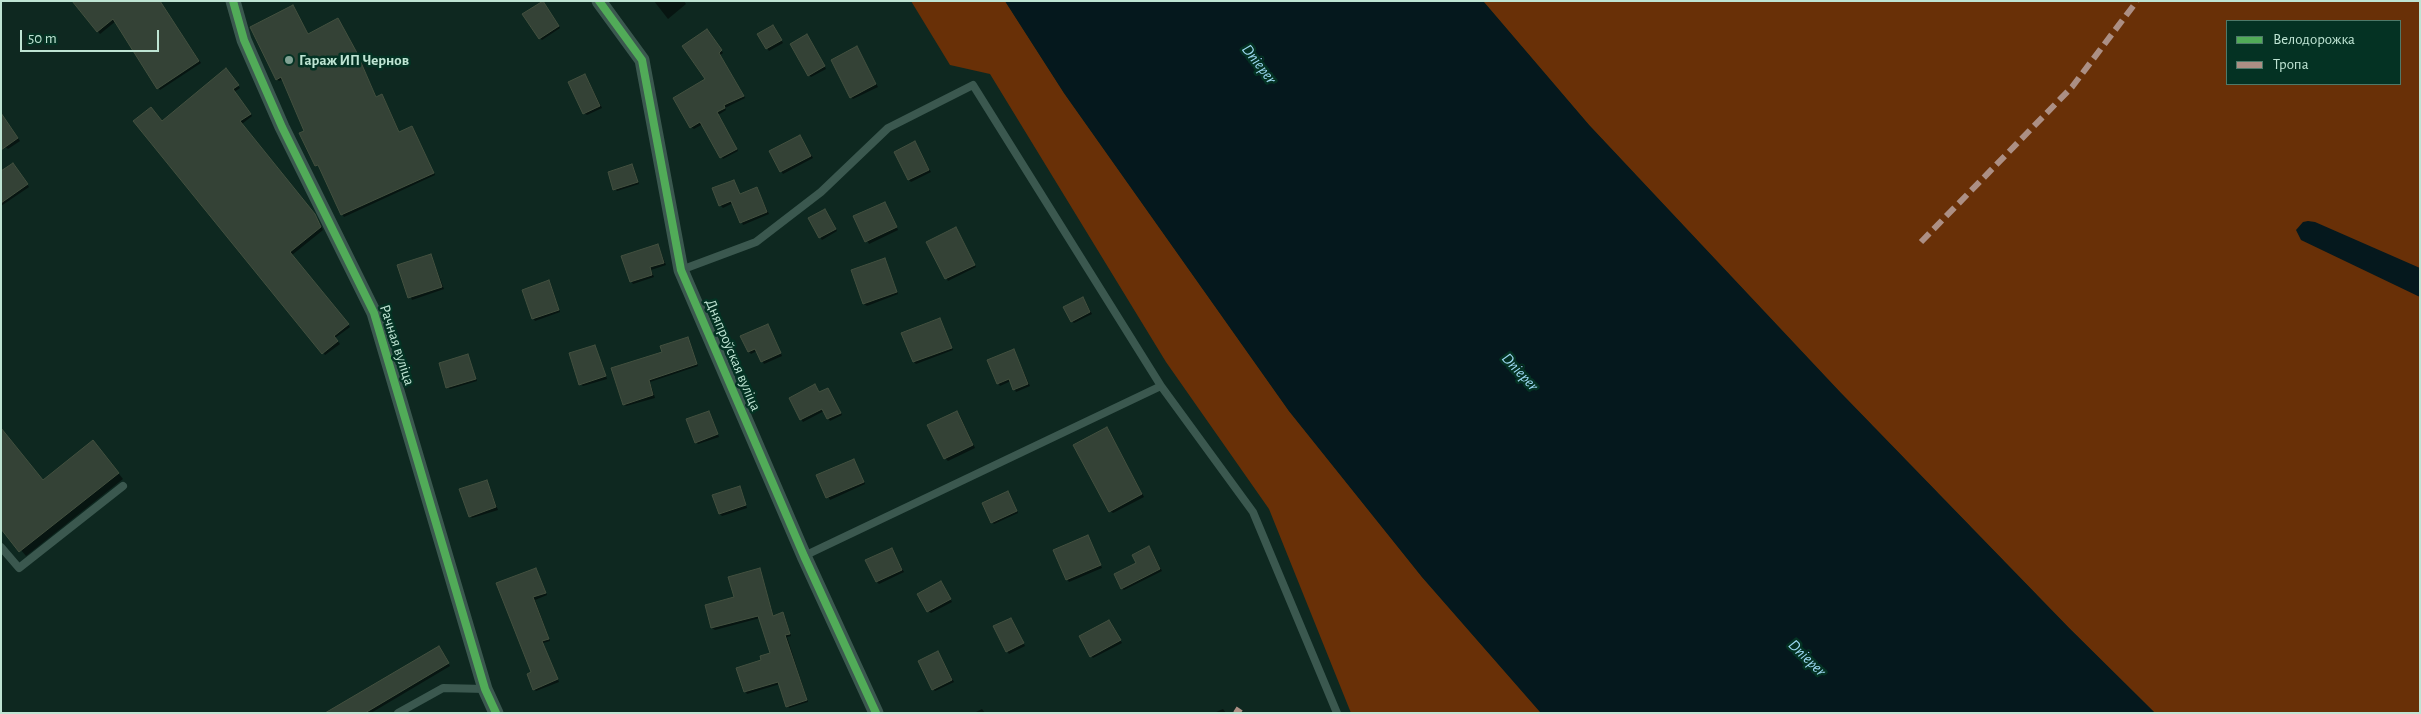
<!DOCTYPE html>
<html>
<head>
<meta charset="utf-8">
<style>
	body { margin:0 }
	#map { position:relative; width:2421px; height:714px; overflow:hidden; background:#0e2820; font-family:"Alegreya Sans",sans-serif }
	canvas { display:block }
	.frame { position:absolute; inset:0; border:2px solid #bee4d3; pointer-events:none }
	.legend { position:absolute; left:2226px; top:20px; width:175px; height:65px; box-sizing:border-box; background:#043223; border:1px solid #4e7969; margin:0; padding:6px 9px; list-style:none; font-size:15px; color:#bee4d3 }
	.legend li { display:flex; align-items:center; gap:10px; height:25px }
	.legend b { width:25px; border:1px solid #4e7969 }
	.scale { position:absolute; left:20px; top:30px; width:139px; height:22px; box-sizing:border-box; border:2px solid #bee4d3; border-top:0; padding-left:6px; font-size:15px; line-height:18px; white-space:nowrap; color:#bee4d3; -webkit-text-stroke:4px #043223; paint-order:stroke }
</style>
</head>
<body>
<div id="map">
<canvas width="2421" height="714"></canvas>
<div class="frame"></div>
<ul class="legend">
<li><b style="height:6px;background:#51ab58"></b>Велодорожка</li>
<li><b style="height:6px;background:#ac8f84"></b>Тропа</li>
</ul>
<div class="scale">50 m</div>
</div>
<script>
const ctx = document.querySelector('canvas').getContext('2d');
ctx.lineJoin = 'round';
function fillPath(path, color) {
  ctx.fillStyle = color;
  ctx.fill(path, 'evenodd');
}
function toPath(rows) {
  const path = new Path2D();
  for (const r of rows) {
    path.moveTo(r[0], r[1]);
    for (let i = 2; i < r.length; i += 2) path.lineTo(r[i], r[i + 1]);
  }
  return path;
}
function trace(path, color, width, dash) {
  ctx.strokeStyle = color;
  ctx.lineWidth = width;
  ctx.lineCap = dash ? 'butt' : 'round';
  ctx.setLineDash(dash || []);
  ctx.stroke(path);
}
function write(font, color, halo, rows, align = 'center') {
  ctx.font = font + ' "Alegreya Sans",sans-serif';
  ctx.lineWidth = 5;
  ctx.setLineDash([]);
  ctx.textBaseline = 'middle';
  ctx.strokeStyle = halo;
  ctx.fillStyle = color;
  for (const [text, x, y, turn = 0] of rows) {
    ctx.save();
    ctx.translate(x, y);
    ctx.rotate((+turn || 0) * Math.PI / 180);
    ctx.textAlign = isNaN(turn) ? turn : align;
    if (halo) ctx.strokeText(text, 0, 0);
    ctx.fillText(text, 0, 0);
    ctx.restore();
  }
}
fillPath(toPath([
	[911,1,1005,1,1064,93,1289,411,1422,577,1541,713,1351,713,1269,509,1166,362,990,74,950,65],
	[1483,1,2420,1,2420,713,2155,713,2069,628,1839,391,1589,125],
	[2227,21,2400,21,2400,84,2227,84]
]), '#693007');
fillPath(toPath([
	[1005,1,1483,1,1589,125,1839,391,2069,628,2155,713,1541,713,1422,577,1289,411,1064,93],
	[2308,221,2315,222,2420,268,2420,297,2301,240,2296,230,2303,222]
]), '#05181d');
fillPath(toPath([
	[73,1,159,1,201,63,160,90,116,21,100,34],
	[654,1,684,1,686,4,668,19],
	[545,5,560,28,542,40,540,38],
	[293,6,309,35,357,54,377,98,384,98,400,133,412,128,414,130,435,175,344,217,342,214,320,167,316,165,306,132,283,79,279,81,277,79],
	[775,29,783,43,769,51,767,48],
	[709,33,723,53,720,55,745,98,725,108,726,110,718,115,738,151,723,159,703,124,694,129,691,127,707,80],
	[807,35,826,69,811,77,809,75],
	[857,48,878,87,853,99,851,97],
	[228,72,240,88,234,92,252,116,242,124,317,218,323,230,292,255,350,327,335,338,340,344,325,355,162,122],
	[587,78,602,108,587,115,584,113],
	[1,114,20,141,8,149,5,147],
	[800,136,813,158,783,174,781,171],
	[915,143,931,172,911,182,909,180],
	[632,166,639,184,617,191,615,189],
	[15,167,29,187,1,206,1,173],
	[733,181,740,195,757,189,769,214,743,225,733,203,723,208,720,205],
	[887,206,898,230,869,244,855,217],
	[825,210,837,231,822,240,820,237],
	[956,228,976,267,948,281,928,242],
	[658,245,666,265,651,270,654,277,633,284,631,281],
	[431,255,444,289,412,300,398,266],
	[884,260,898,294,867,306,864,304],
	[549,282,560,312,535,321,533,318],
	[1085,301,1092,314,1074,323,1072,321],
	[940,320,953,350,916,364,914,362],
	[768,325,782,356,764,364,757,351,751,354,749,352],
	[687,338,698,366,650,382,655,398,626,406,624,404,664,353],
	[595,346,607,379,583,386,580,384],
	[1014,350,1030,386,1016,392,1011,381,1000,386,998,383],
	[468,355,477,381,450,389,447,387],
	[815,386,820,393,828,390,830,392,842,415,830,421,824,411,803,422,801,419],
	[709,412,719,437,698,444,696,442],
	[959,414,975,448,948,461,945,458],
	[1109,431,1144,497,1113,513,1110,511],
	[98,447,123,479,26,556,1,527,43,481],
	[854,460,865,484,830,500,818,476],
	[487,482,498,510,472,518,470,516],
	[740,488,747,508,722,516,720,514],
	[1010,495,1018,513,994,524,992,522],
	[1087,536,1102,568,1069,582,1067,579],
	[891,549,904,572,879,584,877,582],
	[1151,550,1162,571,1124,590,1122,588,1138,563],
	[536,569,547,595,535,600,550,641,543,643,559,682,536,691,534,689,533,673,498,584],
	[760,570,774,617,783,614,785,616,791,636,787,637,808,702,789,708,780,684,747,694,745,691,763,661,771,654,760,618,715,630,712,628],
	[941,582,952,602,931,613,928,611],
	[1011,619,1025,646,1009,654,1007,651],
	[1109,621,1122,643,1093,658,1091,656],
	[441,650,450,666,371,713,328,713],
	[938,652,954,682,935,691,933,689],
	[982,709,985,713,974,713],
	[1223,709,1226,713,1214,713]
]), '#0007');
const building = toPath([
	[72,1,160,1,199,61,157,89,113,19,97,32,72,1],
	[543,1,559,26,539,39,522,14,543,1],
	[293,5,308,34,338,18,356,51,376,97,382,94,399,132,412,126,434,173,341,215,318,165,315,166,299,133,304,131,281,77,276,80,250,27,293,5],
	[773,25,782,40,766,49,757,34,773,25],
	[707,29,722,50,719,53,744,96,724,105,725,108,717,112,737,149,720,158,700,122,690,128,673,98,705,79,682,46,707,29],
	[807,34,825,66,808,76,790,44,807,34],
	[857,46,876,84,850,98,831,60,857,46],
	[226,68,239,85,233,89,251,114,240,121,315,214,321,227,290,252,349,324,334,336,338,341,322,354,133,121,151,107,162,121,226,68],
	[585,74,600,106,583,114,568,82,585,74],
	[1,113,18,138,1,150,1,113],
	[800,135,811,156,780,172,769,151,800,135],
	[915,141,929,170,908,180,894,152,915,141],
	[13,163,28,184,1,203,1,171,13,163],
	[632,164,638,182,613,190,608,172,632,164],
	[734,180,740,194,757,187,767,212,740,223,731,201,719,206,712,188,734,180],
	[885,202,897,227,865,242,853,216,885,202],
	[825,209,836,229,819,238,808,218,825,209],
	[956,227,975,265,945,279,926,242,956,227],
	[658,244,664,263,650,267,652,275,630,282,621,256,658,244],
	[431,254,442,287,408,298,397,265,431,254],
	[885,258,897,292,863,304,851,270,885,258],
	[549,280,559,310,532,319,522,290,549,280],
	[1083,297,1090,312,1071,322,1063,307,1083,297],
	[940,318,952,348,913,362,901,333,940,318],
	[768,324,781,353,761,362,755,349,748,352,740,336,768,324],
	[688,337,697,364,649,380,653,395,623,405,611,368,662,352,660,346,688,337],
	[595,345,606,376,579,385,569,353,595,345],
	[1014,349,1028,384,1013,390,1009,379,997,384,987,360,1014,349],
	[468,354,476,379,446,388,439,363,468,354],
	[815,384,819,392,828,388,841,413,827,419,822,409,800,420,789,398,815,384],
	[709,411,718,434,695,443,686,419,709,411],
	[957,411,973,445,944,459,927,425,957,411],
	[1107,427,1142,494,1109,512,1073,445,1107,427],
	[1,428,43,480,93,440,119,473,19,552,1,529,1,428],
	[854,459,864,482,826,498,816,475,854,459],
	[487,480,496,507,469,517,459,489,487,480],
	[740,486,746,505,719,514,712,495,740,486],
	[1008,491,1017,511,991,523,982,503,1008,491],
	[1088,535,1101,565,1066,580,1053,550,1088,535],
	[1149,546,1160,569,1121,589,1114,574,1136,563,1132,555,1149,546],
	[892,548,902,570,876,582,865,560,892,548],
	[536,568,546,593,533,597,549,639,542,641,558,679,533,690,527,674,531,672,496,583,536,568],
	[760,568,773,616,783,612,790,634,785,635,807,700,786,707,778,682,744,692,736,668,761,660,760,656,770,653,758,616,711,628,705,605,734,597,728,577,760,568],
	[941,581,951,599,927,612,917,594,941,581],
	[1011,618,1024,643,1006,652,993,626,1011,618],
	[1109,620,1121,640,1090,657,1079,636,1109,620],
	[439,646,449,663,365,713,325,713,439,646],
	[938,651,952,680,932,690,918,661,938,651]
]);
fillPath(building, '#344236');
trace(building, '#43503f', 1);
trace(toPath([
	[681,270,756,242,821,192,888,128,973,85,1161,386,804,556],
	[1161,386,1253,512,1337,713],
	[1,547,19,568,123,486],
	[398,713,443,688,485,689]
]), '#3b584f', 8);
trace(toPath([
	[233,1,244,40,282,127,374,313,485,689,496,713],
	[599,1,642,60,681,270,804,556,876,713]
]), '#3b584f', 15);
trace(toPath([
	[1921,242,2072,87,2137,1],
	[1235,709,1241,713]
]), '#ac8f84', 6, [12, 6]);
trace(toPath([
	[233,1,244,40,282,127,374,313,485,689,496,713],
	[599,1,642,60,681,270,804,556,876,713]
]), '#51ab58', 8);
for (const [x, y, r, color] of [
	[289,60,5,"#80a294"]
]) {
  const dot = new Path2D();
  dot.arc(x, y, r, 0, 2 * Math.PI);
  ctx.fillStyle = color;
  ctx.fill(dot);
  trace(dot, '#043223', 2);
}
write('bold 15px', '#bee4d3', '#043223', [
	["Гараж ИП Чернов",299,60]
], 'left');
write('15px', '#bee4d3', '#043223', [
	["Рачная вуліца",397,345,72],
	["Дняпроўская вуліца",733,355,67]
]);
write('italic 16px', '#9cd8f1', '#043223', [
	["Dnieper",1259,64,52],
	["Dnieper",1520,372,47],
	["Dnieper",1807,658,44]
]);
</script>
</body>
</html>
